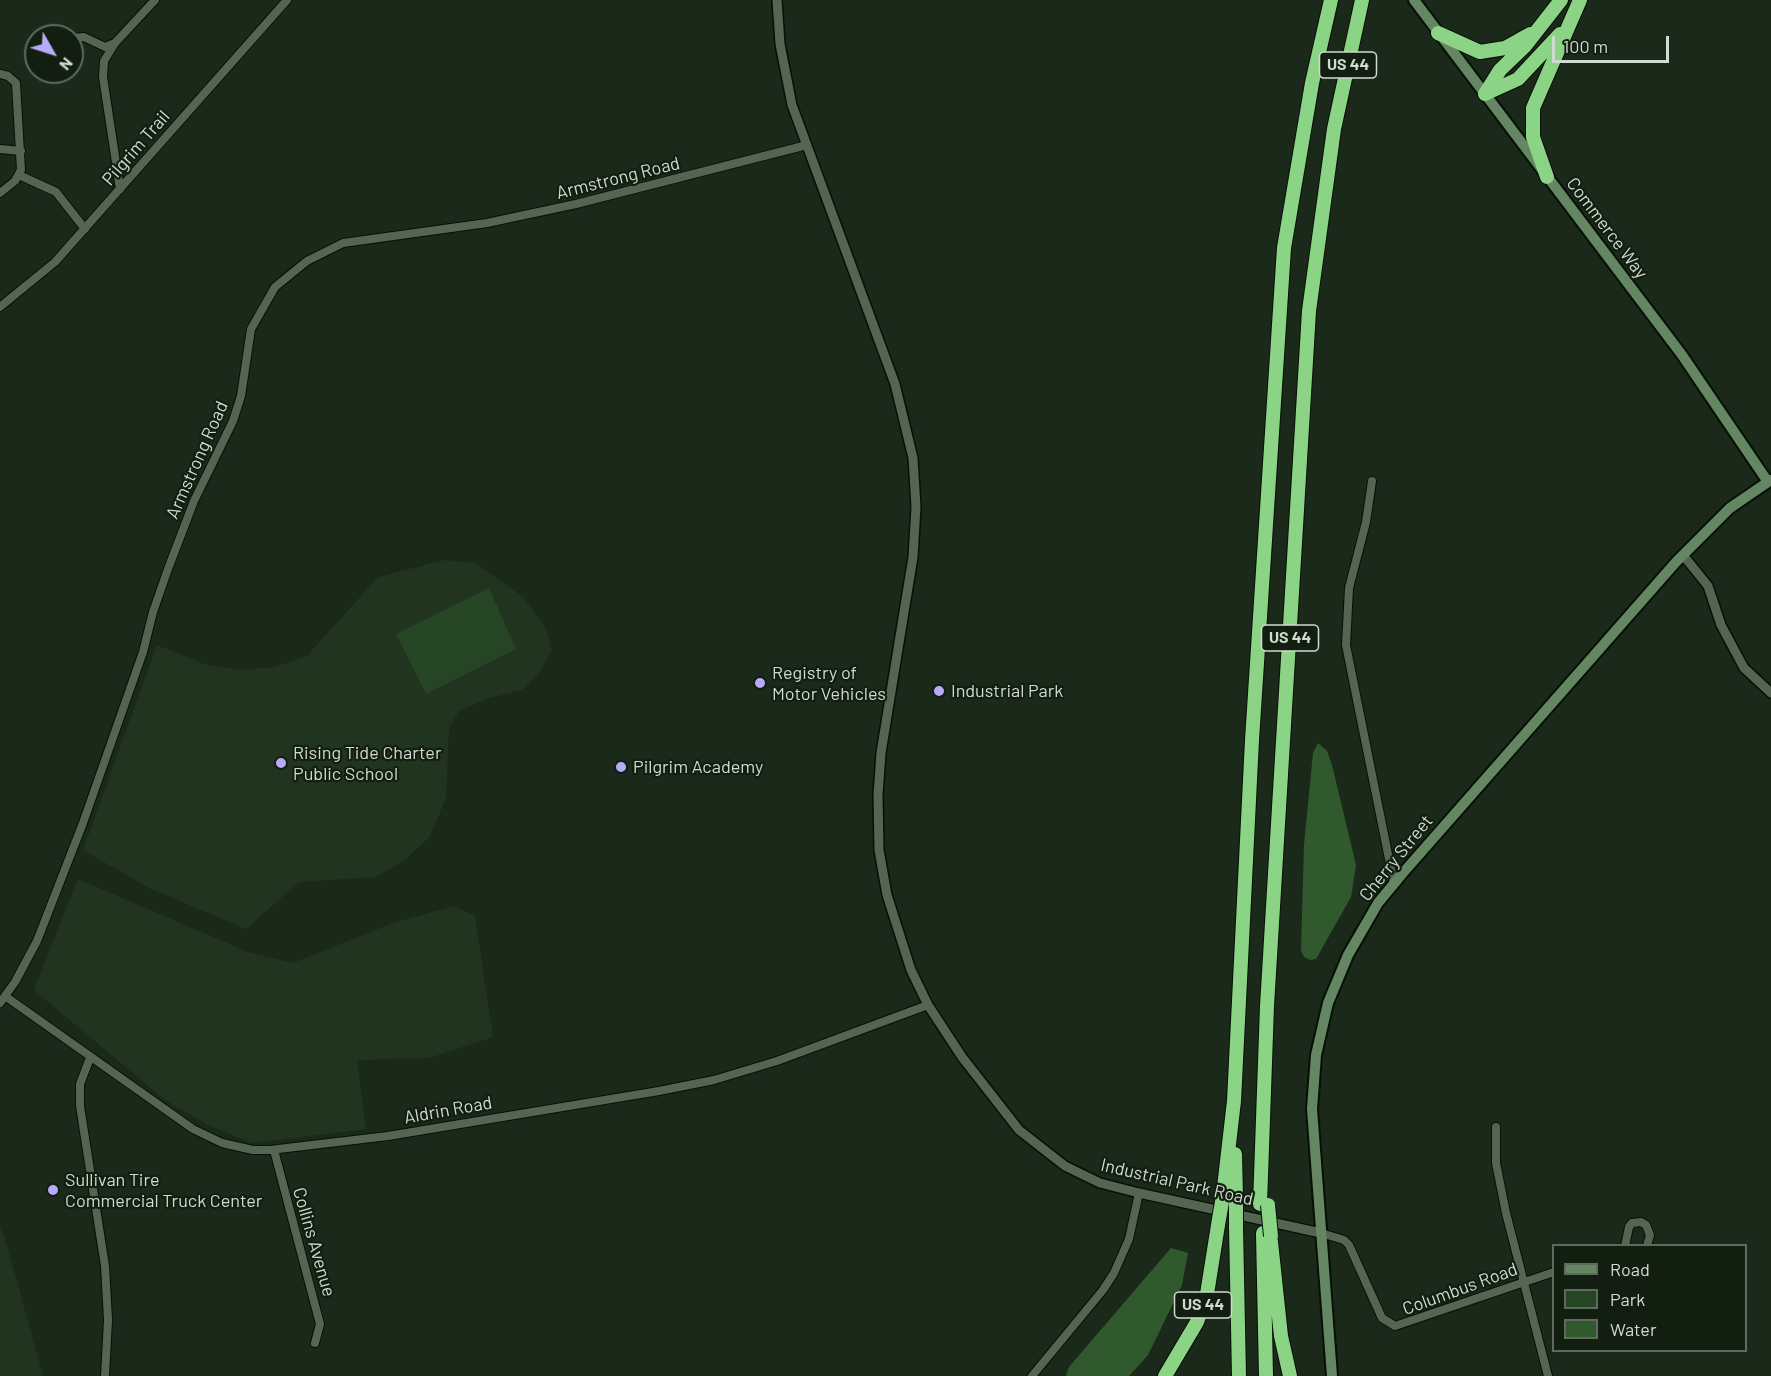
<!DOCTYPE html>
<html>
<head>
<meta charset="utf-8">
<style>
	body { margin:0 }
	#map { position:relative; width:1771px; height:1376px; overflow:hidden; background:#1b291a; font-family:Barlow,sans-serif }
	canvas { display:block }
	.legend { position:absolute; left:1552px; top:1244px; width:195px; height:108px; box-sizing:border-box; background:#121f10; border:2px solid #5e6a5d; margin:0; padding:8px 10px; list-style:none; font-size:18px; color:#d1dad0 }
	.legend li { display:flex; align-items:center; gap:12px; height:30px }
	.legend b { width:30px; border:2px solid #5e6a5d }
	.north { position:absolute; left:24px; top:24px; width:60px; height:60px; box-sizing:border-box; background:#121f10; border:2px solid #5e6a5d; border-radius:50%; rotate:129deg; font-size:16px; font-weight:700; line-height:24px; text-align:center; color:#d1dad0 }
	.north::after { content:''; display:block; margin:auto; width:21px; height:27px; background:#b7abf8; clip-path:polygon(50% 0,100% 100%,50% 72%,0 100%) }
	.scale { position:absolute; left:1552px; top:36px; width:117px; height:27px; box-sizing:border-box; border:3px solid #d1dad0; border-top:0; padding-left:8px; font-size:18px; line-height:21px; white-space:nowrap; color:#d1dad0; -webkit-text-stroke:4px #121f10; paint-order:stroke }
</style>
</head>
<body>
<div id="map">
<canvas width="1771" height="1376"></canvas>
<ul class="legend">
<li><b style="height:8px;background:#658662"></b>Road</li>
<li><b style="height:16px;background:#264524"></b>Park</li>
<li><b style="height:16px;background:#305a2d"></b>Water</li>
</ul>
<div class="north">N</div>
<div class="scale">100 m</div>
</div>
<script>
const ctx = document.querySelector('canvas').getContext('2d');
ctx.lineJoin = 'round';
function fillPath(path, color) {
  ctx.fillStyle = color;
  ctx.fill(path, 'evenodd');
}
function toPath(rows) {
  const path = new Path2D();
  for (const r of rows) {
    path.moveTo(r[0], r[1]);
    for (let i = 2; i < r.length; i += 2) path.lineTo(r[i], r[i + 1]);
  }
  return path;
}
function trace(path, color, width, dash) {
  ctx.strokeStyle = color;
  ctx.lineWidth = width;
  ctx.lineCap = dash ? 'butt' : 'round';
  ctx.setLineDash(dash || []);
  ctx.stroke(path);
}
function write(font, color, halo, rows, align = 'center') {
  ctx.font = font + ' Barlow,sans-serif';
  ctx.lineWidth = 4.5;
  ctx.setLineDash([]);
  ctx.textBaseline = 'middle';
  ctx.strokeStyle = halo;
  ctx.fillStyle = color;
  for (const [text, x, y, turn = 0] of rows) {
    ctx.save();
    ctx.translate(x, y);
    ctx.rotate((+turn || 0) * Math.PI / 180);
    ctx.textAlign = isNaN(turn) ? turn : align;
    if (halo) ctx.strokeText(text, 0, 0);
    ctx.fillText(text, 0, 0);
    ctx.restore();
  }
}
fillPath(toPath([
	[445,560,476,563,523,597,545,626,552,650,540,672,522,690,486,699,459,711,449,728,446,798,430,836,405,860,376,877,299,882,246,929,149,888,83,850,157,645,207,665,243,670,274,667,307,656,378,577],
	[78,879,248,952,293,963,393,923,454,906,475,916,493,1037,429,1058,357,1060,366,1129,252,1143,208,1125,165,1100,34,990],
	[0,1223,17,1281,43,1376,0,1376]
]), '#21341f');
fillPath(toPath([
	[489,588,516,649,426,694,396,634]
]), '#264524');
fillPath(toPath([
	[1318,743,1327,751,1332,765,1356,865,1351,897,1316,959,1310,960,1304,957,1301,950,1304,845,1313,753],
	[1171,1248,1188,1253,1182,1285,1148,1355,1129,1376,1066,1376,1069,1367]
]), '#305a2d');
const minor = toPath([
	[72,38,84,37,105,47,115,43,155,0],
	[115,43,104,61,103,77,120,189],
	[0,74,8,76,16,83,21,170,15,181,0,193],
	[0,149,21,151],
	[19,175,56,192,85,229],
	[0,307,55,262,287,0],
	[1372,481,1366,522,1349,588,1346,645,1394,884],
	[5,996,193,1129,222,1143,253,1150,270,1150,388,1136,659,1091,714,1080,777,1061,928,1005],
	[0,1003,15,982,37,941,83,823,143,652,153,612,168,569,194,501,233,421,241,396,251,329,275,287,307,261,343,243,487,223,576,204,807,145],
	[90,1058,80,1084,80,1106,105,1266,108,1320,105,1376],
	[1496,1127,1496,1163,1506,1213,1548,1376],
	[274,1150,320,1324,315,1343],
	[1321,1233,1344,1240,1349,1245,1382,1318,1395,1326,1554,1272],
	[1625,1246,1629,1227,1632,1223,1641,1222,1646,1225,1650,1235,1647,1246],
	[1032,1376,1103,1290,1114,1273,1129,1239,1139,1193]
]);
const tertiary = toPath([
	[777,0,780,44,792,105,895,384,913,458,916,507,913,557,881,753,878,795,879,850,887,895,911,970,928,1005,962,1057,1019,1130,1065,1166,1100,1183,1139,1193,1321,1233],
	[1683,555,1708,586,1721,625,1744,668,1771,693]
]);
const secondary = toPath([
	[1414,0,1682,355,1768,482],
	[1332,1376,1312,1109,1316,1055,1328,1003,1348,955,1378,903,1402,874,1676,562,1730,508,1771,480]
]);
const motorway = toPath([
	[1438,33,1480,52,1505,48,1530,34],
	[1485,94,1518,79,1560,34],
	[1485,94,1500,70,1525,46,1561,0],
	[1547,177,1533,137,1533,108,1580,0],
	[1235,1154,1236,1198],
	[1223,1196,1234,1101,1252,740,1284,248,1312,83,1331,0],
	[1260,1204,1267,1006,1309,311,1334,129,1362,0],
	[1236,1227,1239,1376],
	[1263,1233,1266,1376],
	[1271,1242,1281,1336,1290,1376],
	[1165,1376,1197,1322,1207,1294,1218,1225]
]);
trace(minor, '#051105', 10);
trace(tertiary, '#051105', 12);
trace(secondary, '#051105', 14);
trace(motorway, '#051105', 16);
trace(minor, '#556553', 8);
trace(tertiary, '#556553', 9);
trace(secondary, '#658662', 10);
trace(motorway, '#8bd385', 14);
const motorwayBridge = toPath([
	[1236,1198,1236,1227],
	[1268,1205,1271,1236],
	[1218,1225,1223,1196]
]);
trace(motorwayBridge, '#051105', 16, []);
trace(motorwayBridge, '#8bd385', 14);
for (const [x, y, r, color] of [
	[760,683,6,"#b7abf8"],
	[939,691,6,"#b7abf8"],
	[281,763,6,"#b7abf8"],
	[621,767,6,"#b7abf8"],
	[53,1190,6,"#b7abf8"]
]) {
  const dot = new Path2D();
  dot.arc(x, y, r, 0, 2 * Math.PI);
  ctx.fillStyle = color;
  ctx.fill(dot);
  trace(dot, '#121f10', 2);
}
for (const [x, y, w] of [
	[1348,65,57],
	[1290,638,57],
	[1203,1305,57]
]) {
  const box = new Path2D();
  box.roundRect(x - w / 2, y - 13, w, 26, 4.5);
  ctx.fillStyle = '#121f10';
  ctx.fill(box);
  trace(box, '#d1dad0', 1.5);
}
write('bold 16px', '#d1dad0', null, [
	["US 44",1348,65],
	["US 44",1290,638],
	["US 44",1203,1305]
]);
write('18px', '#d1dad0', '#121f10', [
	["Pilgrim Trail",136,148,-49],
	["Armstrong Road",618,178,-14],
	["Commerce Way",1607,228,53],
	["Armstrong Road",197,460,-66],
	["Cherry Street",1396,858,-51],
	["Aldrin Road",448,1110,-10],
	["Industrial Park Road",1177,1182,13],
	["Collins Avenue",314,1242,74],
	["Columbus Road",1460,1289,-20]
]);
write('18px', '#d1dad0', '#121f10', [
	["Registry of",772,673],
	["Motor Vehicles",772,694],
	["Industrial Park",951,691],
	["Rising Tide Charter",293,753],
	["Public School",293,774],
	["Pilgrim Academy",633,767],
	["Sullivan Tire",65,1180],
	["Commercial Truck Center",65,1201]
], 'left');
</script>
</body>
</html>
